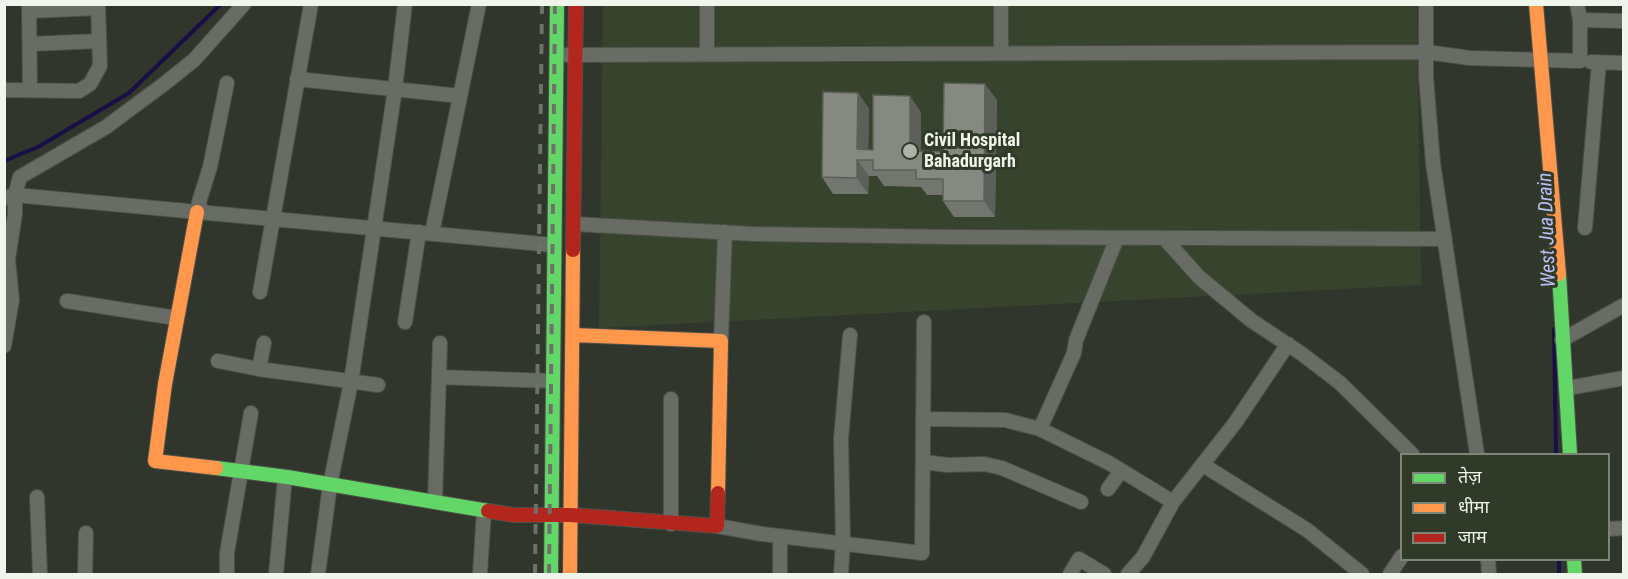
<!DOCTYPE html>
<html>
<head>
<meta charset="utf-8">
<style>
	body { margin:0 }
	#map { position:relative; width:1628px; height:579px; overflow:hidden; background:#31362c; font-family:"Roboto Condensed","Noto Sans Devanagari",sans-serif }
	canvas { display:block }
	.frame { position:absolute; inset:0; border:6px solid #f0f6eb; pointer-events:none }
	.legend { position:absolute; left:1400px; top:453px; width:210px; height:108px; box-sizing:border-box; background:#303a28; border:2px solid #7d8576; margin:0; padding:8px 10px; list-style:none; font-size:18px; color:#f0f6eb }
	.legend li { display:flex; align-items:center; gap:12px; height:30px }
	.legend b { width:30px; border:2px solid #7d8576 }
</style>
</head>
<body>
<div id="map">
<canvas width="1628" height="579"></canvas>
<div class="frame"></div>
<ul class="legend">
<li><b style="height:8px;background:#63d668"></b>तेज़</li>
<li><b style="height:8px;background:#ff974d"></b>धीमा</li>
<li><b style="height:8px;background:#b3261e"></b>जाम</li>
</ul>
</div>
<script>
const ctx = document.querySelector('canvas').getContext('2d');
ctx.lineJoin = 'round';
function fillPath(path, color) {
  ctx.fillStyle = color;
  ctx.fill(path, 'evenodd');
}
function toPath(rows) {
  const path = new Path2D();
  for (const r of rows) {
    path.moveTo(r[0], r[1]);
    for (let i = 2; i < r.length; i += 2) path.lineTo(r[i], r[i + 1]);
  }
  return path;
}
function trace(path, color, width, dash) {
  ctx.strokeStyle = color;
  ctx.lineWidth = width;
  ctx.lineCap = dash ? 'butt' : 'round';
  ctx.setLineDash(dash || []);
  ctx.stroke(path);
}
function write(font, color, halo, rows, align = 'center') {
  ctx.font = font + ' "Roboto Condensed",sans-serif';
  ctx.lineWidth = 6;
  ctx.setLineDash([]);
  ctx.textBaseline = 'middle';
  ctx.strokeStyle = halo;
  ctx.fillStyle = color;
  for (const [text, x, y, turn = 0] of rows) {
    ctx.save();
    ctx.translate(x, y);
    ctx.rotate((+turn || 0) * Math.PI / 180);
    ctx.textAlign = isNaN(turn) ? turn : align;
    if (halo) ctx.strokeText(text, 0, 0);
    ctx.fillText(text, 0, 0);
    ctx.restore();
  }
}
fillPath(toPath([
	[603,5,1417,5,1421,285,599,328]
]), '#37432d');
trace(toPath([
	[4,161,38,147,129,93,221,4],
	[1554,329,1556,454],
	[1559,560,1559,574]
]), '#190e46', 4);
const street = toPath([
	[29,4,30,90],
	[1001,4,1001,53],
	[1426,4,1426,77,1433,163,1477,454],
	[29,11,98,8],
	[1580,20,1624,21],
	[30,44,99,41],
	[707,54,707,4],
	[567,55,1426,52,1470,58,1580,61,1580,20,1577,4],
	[1591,62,1624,63],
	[297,79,460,96],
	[4,90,79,91,90,84,100,66,98,4],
	[4,198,15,195,553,245],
	[201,212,199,202,210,167,227,83],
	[574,224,754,234,955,237,1445,239],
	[1585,228,1599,62],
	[432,233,479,4],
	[1164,238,1199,277,1252,321,1302,354,1340,383,1412,454],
	[260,292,311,4],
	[67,301,176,318],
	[405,322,419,232],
	[1562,340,1624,305],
	[721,341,725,232],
	[4,346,12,300,8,259,15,214,15,195,20,177,106,127,164,84,194,60,244,4],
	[218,361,259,369,378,385],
	[259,369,264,343],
	[439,377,552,381],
	[1568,388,1624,378],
	[923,419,1005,420,1040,429,1109,463,1173,502],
	[1040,429,1074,353,1076,340,1117,238],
	[923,462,948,465,984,464,1002,468,1081,502],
	[1203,465,1307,530,1362,574],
	[1108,489,1121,471],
	[37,497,40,574],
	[435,501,440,343],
	[671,524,671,399],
	[717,526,762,534,922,553,924,322],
	[1608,529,1624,528],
	[1488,560,1489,574],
	[85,574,86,533],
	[227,574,227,553,251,413],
	[276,574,285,477],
	[318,574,330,485,351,382,395,89,405,4],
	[480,574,484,510],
	[780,574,780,536],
	[841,574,843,542,841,439,850,335],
	[1070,574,1079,559,1104,574],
	[1128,574,1143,557,1173,502,1235,423,1288,344],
	[1390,574,1402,556]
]);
const fast = toPath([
	[1559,274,1570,454],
	[216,468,287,477,488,511],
	[1574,560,1575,574],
	[551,574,557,4]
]);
const slow = toPath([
	[1536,4,1559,274],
	[197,212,165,384,155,461,216,468],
	[573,335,721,341,718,493],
	[570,574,573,250]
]);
const jam = toPath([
	[573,250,576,4],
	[488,511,514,515,571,515,717,526,718,493]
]);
trace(street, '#4d5149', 16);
trace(fast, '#4d5149', 16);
trace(slow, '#4d5149', 16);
trace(jam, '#4d5149', 16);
trace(street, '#686c64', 14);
trace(fast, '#63d668', 14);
trace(slow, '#ff974d', 14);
trace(jam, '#b3261e', 14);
trace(toPath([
	[535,574,542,4],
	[549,574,555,4]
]), '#6d7169', 4, [10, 10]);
fillPath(toPath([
	[858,93,869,109,868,150,873,150,921,112,921,151,943,152,997,100,995,217,954,217,943,201,943,195,927,195,921,187,884,186,877,176,869,176,868,194,833,194,822,177]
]), '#72766e');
fillPath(toPath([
	[985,84,997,100,995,217,984,201],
	[858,93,869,109,868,160,857,149],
	[910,96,921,112,921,170,910,154],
	[857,160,869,176,868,194,857,178]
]), '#5d605a');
const building = toPath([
	[944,83,985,84,984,201,943,201,943,179,916,179,916,170,873,170,873,160,857,160,857,178,822,177,823,92,858,93,857,149,873,150,873,95,910,96,910,154,918,154,918,151,943,152,944,83]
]);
fillPath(building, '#858980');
trace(building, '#5d605a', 1.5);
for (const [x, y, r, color] of [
	[910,151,8,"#adb3a8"]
]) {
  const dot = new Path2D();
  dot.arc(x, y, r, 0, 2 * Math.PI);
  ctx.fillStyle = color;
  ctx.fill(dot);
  trace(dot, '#303a28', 2);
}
write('bold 18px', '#f0f6eb', '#303a28', [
	["Civil Hospital",924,141],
	["Bahadurgarh",924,162]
], 'left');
write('italic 20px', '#bbbef9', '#303a28', [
	["West Jua Drain",1548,230,-92]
]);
</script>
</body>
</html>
